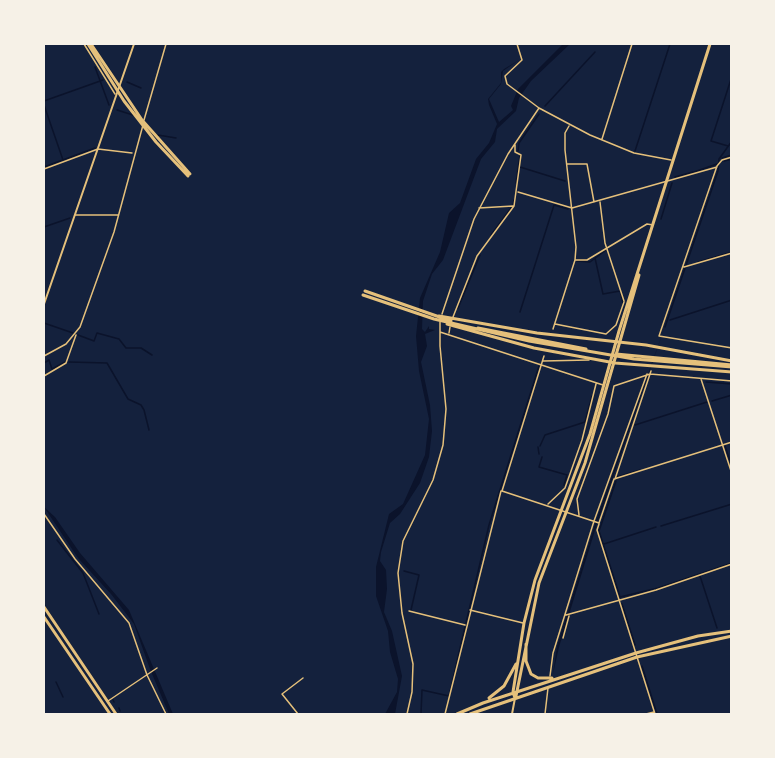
<!DOCTYPE html>
<html>
<head>
<meta charset="utf-8">
<style>
	body { margin:0 }
	#map { position:relative; width:775px; height:758px; overflow:hidden; background:#14213d; font-family:"Nunito Sans",sans-serif }
	canvas { display:block }
	.frame { position:absolute; inset:0; border:45px solid #f6f1e7; pointer-events:none }
</style>
</head>
<body>
<div id="map">
<canvas width="775" height="758"></canvas>
<div class="frame"></div>
</div>
<script>
const ctx = document.querySelector('canvas').getContext('2d');
ctx.lineJoin = 'round';
function fillPath(path, color) {
  ctx.fillStyle = color;
  ctx.fill(path, 'evenodd');
}
function toPath(rows) {
  const path = new Path2D();
  for (const r of rows) {
    path.moveTo(r[0], r[1]);
    for (let i = 2; i < r.length; i += 2) path.lineTo(r[i], r[i + 1]);
  }
  return path;
}
function trace(path, color, width, dash) {
  ctx.strokeStyle = color;
  ctx.lineWidth = width;
  ctx.lineCap = dash ? 'butt' : 'round';
  ctx.setLineDash(dash || []);
  ctx.stroke(path);
}
fillPath(toPath([
	[563,44,570,44,531,81,519,98,516,111,497,129,495,142,481,159,443,260,432,274,423,301,422,329,425,332,429,326,429,329,435,330,425,334,427,346,421,362,430,405,432,431,429,457,420,483,400,514,390,523,381,552,380,561,386,570,387,589,384,612,392,631,402,676,395,714,385,714,397,692,398,679,390,652,388,631,376,596,376,567,389,514,403,504,425,455,429,419,419,371,416,336,420,298,440,252,449,213,460,203,476,159,489,143,497,124,489,105,488,99,501,83,501,72,504,69,519,60,503,71,501,84,489,99,499,122,513,110,511,106,518,89],
	[665,326,597,524,559,647,553,674,557,646,596,521],
	[44,507,55,517,80,553,129,610,173,714,169,714,150,669,134,624,111,594,78,558]
]), '#0b132b');
trace(toPath([
	[95,67,109,105],
	[127,82,141,88],
	[44,101,103,80],
	[44,105,63,160],
	[545,106,595,52],
	[117,110,133,115],
	[158,135,176,138],
	[728,146,711,141,732,76],
	[518,151,519,143,539,114],
	[635,151,670,44],
	[722,158,732,155],
	[724,161,732,159],
	[44,167,95,148],
	[520,167,565,181],
	[694,172,717,164],
	[675,177,693,172],
	[516,183,520,155],
	[513,205,514,200],
	[661,219,672,183],
	[44,227,70,218],
	[491,235,511,208],
	[595,258,603,294,620,291,623,303],
	[577,261,590,262,606,250],
	[698,262,732,252],
	[458,308,480,255],
	[520,312,554,205,568,209],
	[670,320,732,300],
	[44,323,73,333],
	[665,327,718,171,719,159,732,141],
	[78,335,94,341,97,333,119,339,126,348,141,348,152,355],
	[69,362,107,363,128,399,141,405,144,410,149,430],
	[44,363,49,360,52,369,65,362],
	[706,382,732,384],
	[712,401,732,395],
	[635,425,707,402],
	[540,446,545,435,585,422,592,396],
	[725,446,732,467],
	[538,447,539,454],
	[542,457,539,467,567,475,564,485],
	[617,477,640,470],
	[616,481,599,531,620,597,658,588,732,563],
	[661,526,732,504],
	[57,540,83,573,99,614],
	[604,544,656,527],
	[404,571,419,575,411,610],
	[700,576,717,628],
	[622,604,635,645],
	[466,623,489,525,539,366],
	[642,666,657,714],
	[56,682,63,697],
	[113,700,114,702],
	[119,708,120,711],
	[421,714,422,690,449,696,465,627]
]), '#0b132b', 1.5);
trace(toPath([
	[84,44,115,94],
	[517,44,522,60,505,76,507,84,539,108,590,135,634,153,671,160],
	[144,120,166,44],
	[602,139,632,44],
	[732,157,722,160,717,166,659,336,732,348],
	[567,164,587,164,594,202],
	[44,169,98,149,132,153],
	[518,192,572,208,717,167],
	[600,202,605,243,624,301],
	[479,208,513,206],
	[75,215,118,215],
	[575,260,587,260,647,224,653,225],
	[684,267,732,253],
	[442,314,474,219,508,154,539,108],
	[453,317,477,256,514,206,521,155,515,152,515,145],
	[555,324,606,334,616,325,624,302],
	[553,329,575,260,576,247,565,150,565,133,569,126],
	[440,332,603,385],
	[449,333,450,327],
	[44,356,66,344,80,327,114,232,143,125],
	[544,356,502,491,599,523,614,479,732,442],
	[543,361,589,360],
	[44,376,66,363,76,335],
	[701,379,732,474],
	[615,479,651,371],
	[548,504,565,488,582,440,596,384],
	[44,514,75,559,129,623,147,675,166,714],
	[579,515,577,499,608,414,614,386,650,374,732,381],
	[599,524,597,530,655,714],
	[470,610,523,623],
	[409,611,465,625],
	[566,615,656,590,732,564],
	[563,638,569,616],
	[550,676,553,653,594,521,647,374],
	[108,701,157,668],
	[298,714,282,694,303,678],
	[407,714,412,692,413,664,402,613,398,573,403,541,433,480,443,445,446,409,440,346,440,322],
	[445,714,501,491],
	[545,714,548,688],
	[646,714,654,712]
]), '#e5c07b', 1.5);
trace(toPath([
	[512,714,515,698]
]), '#e5c07b', 2);
trace(toPath([
	[44,304,134,44]
]), '#e5c07b', 2);
trace(toPath([
	[526,644,526,661,531,674,538,678,552,678],
	[516,696,539,583,585,463,639,275],
	[489,698,504,686,516,664],
	[515,698,513,692,524,623,535,580,590,434,619,331,710,44],
	[457,714,483,703,636,653,698,636,732,631],
	[470,714,637,657,732,636]
]), '#e5c07b', 3);
trace(toPath([
	[44,607,116,714],
	[44,617,110,714]
]), '#e5c07b', 3);
trace(toPath([
	[88,44,124,101,156,142,188,176],
	[91,44,142,120,190,174],
	[365,291,451,321],
	[363,295,434,319,529,341,634,359,732,367],
	[439,316,537,333,646,345,732,361],
	[447,324,534,348,615,363,732,372],
	[478,328,586,349],
	[616,354,732,365]
]), '#e5c07b', 3);
</script>
</body>
</html>
